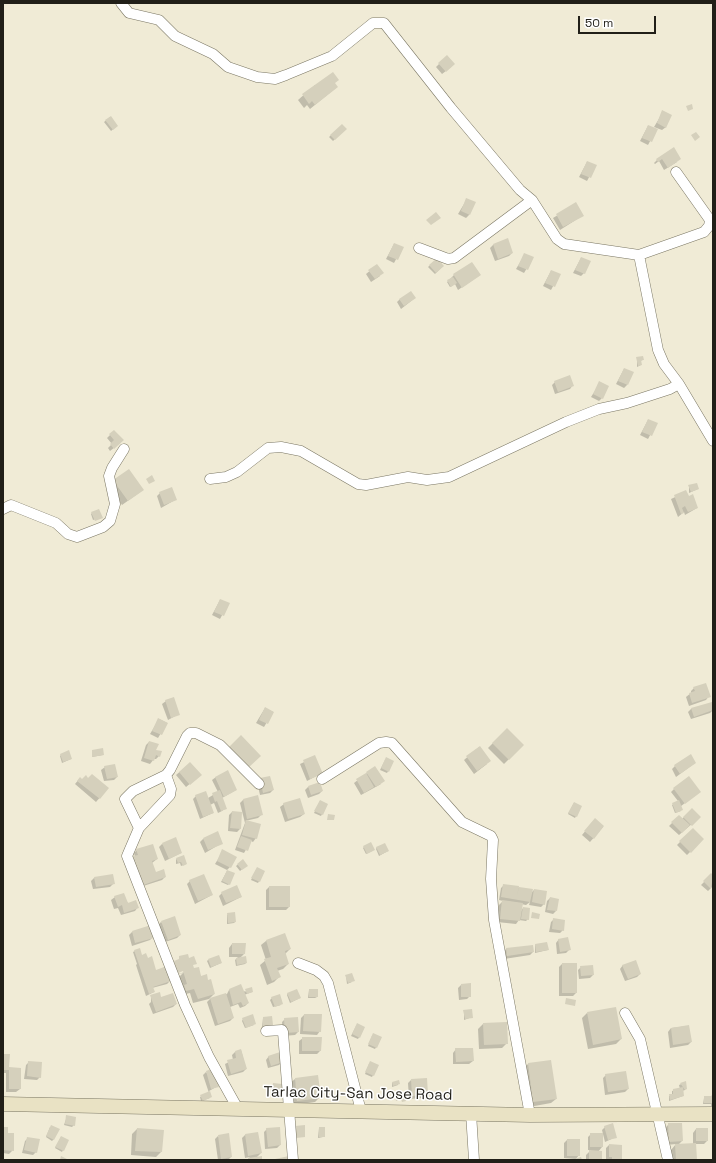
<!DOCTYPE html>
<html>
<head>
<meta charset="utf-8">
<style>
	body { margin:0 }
	#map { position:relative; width:716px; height:1163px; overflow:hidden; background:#f0ebd6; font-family:"Space Grotesk",sans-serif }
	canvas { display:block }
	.frame { position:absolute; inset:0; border:4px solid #211f18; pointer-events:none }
	.scale { position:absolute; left:578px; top:16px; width:78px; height:18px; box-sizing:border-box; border:2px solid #211f18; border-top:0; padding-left:5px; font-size:12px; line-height:14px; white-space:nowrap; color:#211f18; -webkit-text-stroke:3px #fff; paint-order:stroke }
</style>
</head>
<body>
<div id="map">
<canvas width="716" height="1163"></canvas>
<div class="frame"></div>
<div class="scale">50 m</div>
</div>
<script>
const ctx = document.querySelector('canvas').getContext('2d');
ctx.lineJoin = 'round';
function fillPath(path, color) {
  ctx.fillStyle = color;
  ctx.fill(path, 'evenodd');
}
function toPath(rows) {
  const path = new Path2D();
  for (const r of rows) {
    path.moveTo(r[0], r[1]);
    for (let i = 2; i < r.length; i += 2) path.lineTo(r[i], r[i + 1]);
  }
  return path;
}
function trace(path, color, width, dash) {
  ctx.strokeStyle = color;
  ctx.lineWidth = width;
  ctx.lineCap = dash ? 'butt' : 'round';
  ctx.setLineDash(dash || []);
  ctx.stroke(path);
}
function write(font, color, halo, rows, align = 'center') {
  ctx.font = font + ' "Space Grotesk",sans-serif';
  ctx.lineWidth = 3;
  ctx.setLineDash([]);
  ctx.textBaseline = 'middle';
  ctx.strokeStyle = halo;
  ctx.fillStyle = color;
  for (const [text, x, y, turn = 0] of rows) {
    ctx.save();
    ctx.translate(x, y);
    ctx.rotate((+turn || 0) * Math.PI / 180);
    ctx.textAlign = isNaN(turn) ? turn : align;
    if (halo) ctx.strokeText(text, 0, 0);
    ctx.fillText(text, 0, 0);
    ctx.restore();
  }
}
fillPath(toPath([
	[439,64,451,67,442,74,436,67],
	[334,84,337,87,310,109,307,105,304,108,298,100,315,85],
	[663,112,666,127,662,130,654,127],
	[110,117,117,126,111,131,104,122],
	[342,125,345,129,333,141,329,137],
	[648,126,656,130,648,145,640,141],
	[673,149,677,162,664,170,659,161,655,164,654,163,657,160],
	[587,162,595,166,587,181,579,177],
	[467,199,469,215,466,218,458,214],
	[576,204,582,216,560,230,553,218],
	[507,239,512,253,509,256,495,261,490,248,493,245],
	[394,244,402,248,394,263,386,259],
	[525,254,533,258,524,273,516,269],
	[581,258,584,273,581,276,573,273],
	[437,259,443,266,435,274,428,267],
	[472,263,480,275,458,290,455,284,450,287,447,282,454,275],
	[377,265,380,276,371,282,366,274],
	[551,271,559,275,551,290,543,286],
	[415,298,401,309,397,302,400,299],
	[637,358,643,360,640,361,641,365,637,367],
	[624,369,627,385,624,388,616,384],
	[555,382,573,385,570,389,555,394,552,385],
	[600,383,602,398,599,401,591,397],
	[648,420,656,424,648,439,640,435],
	[114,431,120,443,110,451,108,448,112,444,107,438],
	[114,481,143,490,122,505,109,486],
	[689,486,698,489,689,493],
	[686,492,688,497,697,508,685,515,684,512,678,517,671,499],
	[160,493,175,500,161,508,157,496],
	[92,513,102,517,93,520,91,514],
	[220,600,228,604,220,619,212,615],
	[694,688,709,696,706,700,689,706,686,697,691,693,691,691],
	[166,701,179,714,168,720,162,704],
	[711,704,713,710,710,713,691,719,688,712,691,709],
	[265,708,273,712,264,727,256,723],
	[159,719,167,723,158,738,150,734],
	[507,729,523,745,504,764,488,748],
	[149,742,159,756,156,759,154,759,150,764,141,761,146,745],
	[479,747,487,764,474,774,464,760],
	[92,751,103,755,92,757],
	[61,755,71,759,62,763,60,756],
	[315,757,322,773,307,781,300,764],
	[385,760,393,762,387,773,380,770],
	[190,763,197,778,186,787,176,775],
	[695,763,676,777,672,769,675,766],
	[105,767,117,777,114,780,104,781,101,770],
	[367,773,381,784,361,795,354,783],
	[216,777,236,790,222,798,226,808,222,811,218,813,214,803,210,805,213,813,200,819,193,799,196,796,208,798,218,792,212,780],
	[80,778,82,780,88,779,108,788,96,802,75,784],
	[257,782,273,790,270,793,260,795],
	[308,787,322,791,319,794,308,798,305,790],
	[674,789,696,795,681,806,681,811,675,813,672,805,678,801,671,792],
	[257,797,261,815,258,818,245,821,260,825,256,838,253,842,251,841,244,853,235,850,245,823,240,803,243,800],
	[320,801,327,804,321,816,314,813],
	[574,803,576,816,575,818,568,814],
	[284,804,304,814,300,817,285,822,280,807],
	[692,809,700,817,679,835,669,826,679,816,682,819],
	[232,812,240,829,237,832,228,831,229,815],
	[592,823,603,827,590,842,582,835],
	[693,829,703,839,687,855,677,845],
	[203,839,222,843,205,853,200,842],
	[162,844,181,853,165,861,159,847],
	[364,847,372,851,366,854,363,848],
	[377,847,388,851,379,856,376,849],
	[137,850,157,859,152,863,155,873,165,877,162,880,140,887,131,860,135,857,134,853],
	[223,851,230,867,227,870,215,864],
	[176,859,186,864,181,866,180,863,176,864],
	[243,860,246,866,240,871,236,866],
	[256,870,264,872,258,883,251,880],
	[227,871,229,884,228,885,221,882],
	[711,875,713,877,713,886,708,891,701,885],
	[94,878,114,883,110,887,93,889,91,881],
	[190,881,212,895,195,904,187,884],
	[504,885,532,890,531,893,534,890,544,904,541,907,529,905,530,902,526,905,521,904,521,911,523,908,528,919,526,921,519,920,516,924,497,922,499,905,503,901,499,900,501,888],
	[269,887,289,907,286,910,266,910,266,890],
	[222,893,241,897,223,906,219,896],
	[115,897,138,907,135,911,121,915,118,908,114,909,111,900],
	[550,898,556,911,553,914,545,912,547,901],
	[227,914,235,922,234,923,227,924],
	[554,919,563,930,560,933,549,932,551,922],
	[161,922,180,935,177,938,165,942,158,925],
	[132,932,153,937,150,940,132,946,129,935],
	[284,934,290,949,285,954,288,964,283,969,277,971,279,977,274,982,267,985,260,965,266,960,261,945,266,941],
	[559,939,569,950,566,953,557,954,556,943],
	[232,944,244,954,240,958,246,963,245,964,236,966,235,960,238,957,229,957,229,948],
	[535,945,548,950,535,953],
	[532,946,533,952,530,955,504,959,503,952,506,949],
	[135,951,142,956,155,971,170,981,167,984,152,988,154,992,146,996,136,965,137,964,133,952],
	[208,960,221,963,210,968,207,961],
	[562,964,576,993,573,996,559,996,559,967],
	[623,965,640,974,637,977,625,981,620,969],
	[581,967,593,975,590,978,579,979,578,970],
	[198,968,201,977,214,994,209,999,193,1003,190,993,181,995,179,977,183,973,175,975],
	[346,976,352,982,347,984],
	[461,985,470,996,467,999,459,1000,458,988],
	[229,990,252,992,244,995,248,1003,245,1006,240,1008,238,1004,230,1007,233,1018,230,1021,215,1026,207,1002,210,999,227,994],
	[309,990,317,997,315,998,308,998],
	[288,993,300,998,290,1003,287,995],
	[151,996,161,998,176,1004,173,1007,153,1014,149,1004,151,1002],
	[272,998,281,1005,273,1007,270,1000],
	[464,1011,472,1017,464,1020],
	[587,1013,621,1039,616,1044,588,1049,582,1018],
	[304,1015,320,1031,317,1035,300,1034,301,1018],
	[263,1018,272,1025,262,1027],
	[243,1019,254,1025,245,1028,242,1021],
	[285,1019,298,1032,295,1035,283,1036,282,1022],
	[483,1024,507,1043,502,1048,479,1049,478,1029],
	[356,1026,364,1028,358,1039,351,1036],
	[688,1026,691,1042,688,1045,670,1048,668,1032,671,1028],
	[372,1036,381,1038,375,1049,368,1046],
	[303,1038,320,1051,317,1054,299,1054,299,1041],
	[456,1049,473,1061,469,1064,453,1064,453,1053],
	[241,1050,246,1069,243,1072,228,1076,225,1064,233,1060,232,1055,235,1052],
	[3,1055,20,1089,16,1092,6,1092,6,1073,3,1073],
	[269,1056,282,1062,279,1065,268,1068,266,1060],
	[550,1061,556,1099,551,1103,529,1107,523,1069,528,1064],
	[29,1062,40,1077,37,1080,24,1079,26,1065],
	[369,1064,378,1065,372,1077,365,1074],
	[206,1072,218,1086,209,1091,210,1098,201,1101,200,1097,209,1093,203,1075],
	[606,1075,628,1089,625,1092,605,1095,603,1078],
	[295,1079,320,1097,315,1102,293,1105,290,1083],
	[411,1080,427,1095,424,1098,409,1099,408,1083],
	[398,1081,398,1085,392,1087,392,1083],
	[686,1082,685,1090,682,1091,683,1096,669,1101,669,1096,672,1095,672,1091,680,1089,679,1085],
	[273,1084,281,1095,279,1096,271,1096],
	[713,1093,713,1106,711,1106,711,1104,703,1104,704,1098,711,1097],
	[67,1116,74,1125,72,1127,64,1125],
	[669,1124,682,1141,678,1145,693,1144,693,1133,696,1129,707,1141,704,1144,695,1144,696,1160,671,1160,671,1150,676,1144,666,1145,666,1127],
	[50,1127,54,1139,52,1141,46,1137],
	[605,1127,616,1137,605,1142,603,1134,602,1147,598,1152,601,1160,586,1160,586,1155,591,1150,588,1150,588,1137,591,1134,603,1134,602,1130],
	[3,1128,13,1150,9,1154,3,1153],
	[319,1128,324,1136,323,1137,318,1138],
	[137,1129,161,1152,156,1157,131,1155,132,1134],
	[267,1129,280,1145,277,1148,265,1149,264,1132],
	[257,1133,261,1153,256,1158,261,1160,247,1160,250,1157,245,1158,242,1138,245,1135],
	[218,1136,231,1157,228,1160,218,1160,215,1139],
	[61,1137,63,1150,62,1152,55,1148],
	[28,1138,36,1152,33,1155,22,1153,25,1141],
	[567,1140,579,1155,576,1159,564,1158,564,1143],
	[609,1145,621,1160,606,1160,606,1148]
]), '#0003');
fillPath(toPath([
	[447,55,455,64,446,72,438,63],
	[333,72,339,80,335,83,338,87,315,105,312,101,309,104,302,94],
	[692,104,693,109,688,111,686,106],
	[662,110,672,115,666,128,657,123],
	[111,116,118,126,113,130,105,120],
	[342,124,347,129,335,140,330,135],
	[648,125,658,129,652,142,642,138],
	[696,132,700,137,695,141,691,135],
	[674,147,681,159,668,168,662,159,658,162,656,159],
	[587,161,597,165,591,178,581,174],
	[466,198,476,202,470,215,461,211],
	[576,202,584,216,563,227,556,214],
	[436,212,441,218,431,225,426,220],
	[508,238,513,253,498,259,493,244],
	[394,243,404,247,398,260,388,256],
	[524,253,534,257,528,270,518,266],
	[581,257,591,261,585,274,575,270],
	[437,258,444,266,436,273,429,265],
	[472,262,481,275,462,288,453,274],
	[377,264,384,273,375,279,368,270],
	[551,270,561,274,555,287,545,283],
	[453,277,457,283,451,287,447,280],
	[411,291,416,298,404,306,399,299],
	[643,356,644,360,641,360,642,365,638,366,636,357],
	[624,368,634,372,628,385,618,381],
	[570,375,574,386,558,392,554,381],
	[599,381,609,386,603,399,593,394],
	[648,419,658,423,652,436,642,432],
	[114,430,124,440,114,449,110,444,114,440,109,434],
	[129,469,144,490,128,501,113,480],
	[152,475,155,481,149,484,146,479],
	[697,483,699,489,691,492,688,485],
	[172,487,177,500,164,505,159,492],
	[686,490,689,496,693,494,698,508,688,512,685,506,682,508,684,513,681,514,674,495],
	[99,509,103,518,95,521,91,512],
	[220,599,230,603,224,616,214,612],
	[706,683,711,697,692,703,689,693,695,691,693,687],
	[174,697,180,715,171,718,165,700],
	[712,702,713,710,694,717,691,708],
	[265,707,274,712,268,724,259,720],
	[158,718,168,723,162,735,152,731],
	[507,728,524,745,509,760,492,743],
	[241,735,261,756,248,768,229,747],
	[149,741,159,744,156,750,162,751,160,757,156,755,154,761,144,758],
	[480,746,491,761,477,771,466,756],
	[103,748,104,755,92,757,92,750],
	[69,750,72,759,63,762,60,754],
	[691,754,696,763,680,774,674,765],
	[315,755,323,774,310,779,303,760],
	[386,757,394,761,389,772,381,768],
	[190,762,202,775,190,785,179,772],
	[115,764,118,777,107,779,104,766],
	[375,766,385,781,376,787,366,772],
	[228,770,237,790,224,797,215,777],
	[366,773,374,787,364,793,356,779],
	[92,774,109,788,100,799,77,781,80,777,82,779,86,775,88,778],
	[270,776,274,790,263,793,260,778],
	[689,776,701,792,685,804,673,788],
	[320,782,323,791,311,795,308,786],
	[220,790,227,809,221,811,217,801,215,802,212,793],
	[206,791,214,813,203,817,195,795],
	[258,795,263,815,247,819,243,799],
	[300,798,305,814,288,819,283,803],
	[320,800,328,804,323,815,314,811],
	[679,800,683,810,676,813,672,803],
	[574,802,582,806,577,817,568,813],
	[692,808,701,817,692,826,683,817],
	[232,811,242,812,241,829,230,828],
	[328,814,335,815,334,820,327,820],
	[679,815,690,825,682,833,671,822],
	[595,818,604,826,594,839,584,831],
	[246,820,261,824,257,839,242,835],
	[693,828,704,839,691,853,679,841],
	[218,831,223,844,208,850,203,838],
	[241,836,252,840,248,851,237,847],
	[176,837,182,853,169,859,162,843],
	[371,842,375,850,367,854,363,846],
	[385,843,389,851,380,855,376,847],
	[153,844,158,859,152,861,156,872,164,869,166,877,143,885,133,856,138,855,136,849],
	[222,849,237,857,231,868,217,861],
	[184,855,187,864,183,866,181,862,178,863,176,858],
	[243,859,248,866,242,870,237,864],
	[257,867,265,871,260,882,251,878],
	[227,870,235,873,230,885,222,881],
	[711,873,713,875,711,889,703,881],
	[113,874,115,884,96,887,94,877],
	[204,874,213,895,198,901,189,880],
	[503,884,519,886,517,896,519,887,533,889,530,902,501,897],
	[237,885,242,897,226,903,221,892],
	[269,886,290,886,290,907,269,907],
	[534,889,547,891,545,905,532,902],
	[124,893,128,903,136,900,139,908,124,913,122,905,118,907,114,896],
	[550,897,559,899,557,911,547,910],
	[502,900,523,903,520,921,500,919],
	[523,907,530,908,529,920,521,919],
	[235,912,236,922,228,923,227,913],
	[532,912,540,914,539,919,531,918],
	[175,916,181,935,168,940,161,921],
	[553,918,565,920,564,931,552,929],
	[151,925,154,938,135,943,132,931],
	[285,933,291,949,285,951,289,964,277,968,281,977,272,981,264,959,271,957,266,940],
	[568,937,571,950,560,952,558,939],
	[547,942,549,950,536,952,535,944],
	[232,943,246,943,245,954,232,954],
	[533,945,534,952,507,956,506,948],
	[140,948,142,955,146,953,148,958,152,956,156,970,167,966,171,981,153,987,155,992,149,994,134,950],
	[188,954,189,958,194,956,197,964,193,965,194,968,199,967,201,976,207,974,208,980,211,979,215,994,198,999,194,989,186,991,184,985,187,984,183,971,178,973,174,961,179,959,179,956],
	[219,955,222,963,211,967,208,959],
	[246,956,247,963,237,965,236,958],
	[636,960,641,974,628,979,622,965],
	[562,963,577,963,577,993,562,993],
	[593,965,594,975,581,976,580,966],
	[352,973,355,981,348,983,345,975],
	[471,983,471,997,461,997,461,984],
	[241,984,249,1003,243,1006,241,1002,233,1005,229,989],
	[252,987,253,992,247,994,245,989],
	[297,989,301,998,291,1002,287,993],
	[309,989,318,989,318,997,309,997],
	[160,992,161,997,173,993,177,1004,156,1012,150,995],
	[226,993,234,1018,218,1024,210,998],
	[280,994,283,1004,275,1007,271,997],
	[566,998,576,1000,575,1006,565,1004],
	[616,1007,622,1039,593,1045,587,1012],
	[472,1009,473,1018,465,1019,463,1010],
	[253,1014,256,1024,246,1028,242,1018],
	[304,1014,322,1014,321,1032,303,1031],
	[272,1016,273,1025,263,1026,263,1017],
	[298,1017,299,1032,285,1033,284,1018],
	[507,1022,508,1044,484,1045,483,1023],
	[357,1023,365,1027,360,1038,352,1034],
	[689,1025,692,1042,673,1045,671,1028],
	[373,1033,382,1037,377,1048,368,1044],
	[302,1037,322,1037,321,1051,302,1051],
	[455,1048,473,1048,474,1061,456,1062],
	[241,1049,247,1069,231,1074,227,1060,236,1058,235,1051],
	[280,1052,283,1062,271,1066,268,1056],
	[3,1054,10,1054,9,1067,21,1068,21,1089,9,1089,9,1070,3,1070],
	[551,1060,557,1099,533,1102,528,1063],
	[28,1061,42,1062,41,1078,27,1076],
	[370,1061,379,1065,374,1076,365,1072],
	[214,1068,219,1087,211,1089,206,1071],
	[626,1071,629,1089,608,1092,605,1074],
	[318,1075,321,1098,297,1101,295,1078],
	[427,1078,428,1095,412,1096,411,1079],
	[399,1080,400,1084,393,1086,392,1082],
	[686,1081,687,1089,685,1090,680,1083],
	[273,1083,282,1084,282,1096,272,1095],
	[683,1087,684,1096,670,1100,669,1094,673,1094,673,1089],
	[210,1091,212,1097,203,1101,200,1095],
	[404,1095,406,1101,402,1102,401,1099,396,1101,395,1097],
	[704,1096,713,1096,713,1103,704,1103],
	[66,1115,76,1117,75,1126,65,1124],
	[613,1123,617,1138,608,1140,604,1126],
	[668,1123,682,1123,683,1141,669,1142],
	[51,1125,60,1129,54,1140,46,1136],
	[305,1125,305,1137,296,1138,295,1126],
	[3,1127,8,1127,8,1133,14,1133,14,1151,3,1150],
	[280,1127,281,1145,268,1147,266,1128],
	[319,1127,325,1127,325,1137,319,1137],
	[137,1128,164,1130,162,1152,135,1151],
	[696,1128,708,1128,708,1141,696,1141],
	[258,1132,262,1153,248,1156,245,1134],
	[229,1133,232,1157,221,1159,218,1135],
	[590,1133,603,1133,603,1147,590,1147],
	[61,1136,69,1140,64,1151,55,1147],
	[27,1137,40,1139,37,1153,24,1150],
	[567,1139,580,1139,580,1156,567,1156],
	[696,1143,697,1160,676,1160,675,1144],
	[609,1144,622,1145,622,1160,612,1160,612,1157,609,1157],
	[589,1150,602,1151,602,1160,589,1160],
	[61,1156,69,1160,60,1160],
	[262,1156,262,1160,248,1160,248,1158],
	[289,1156,290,1160,276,1160,275,1159],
	[581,1157,582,1160,571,1160]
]), '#d5d0bc');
const street = toPath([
	[121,3,129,13,159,20,175,36,213,54,228,67,257,77,275,79,286,75,332,56,373,23,384,23,451,108,520,190,532,200,557,239,564,244,639,255,704,232,709,226,710,220,676,172],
	[419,248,448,259,454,258,532,200],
	[639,255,658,350,664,364,679,384,713,441],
	[210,479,226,477,237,472,268,448,281,447,301,451,358,484,366,485,408,477,427,480,449,477,566,422,599,409,627,403,670,389,679,384],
	[3,509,11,505,56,523,68,534,77,537,103,527,110,521,115,504,109,476,112,468,124,449],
	[322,779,379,743,386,742,392,743,462,822,491,836,493,840,491,879,494,920,530,1115],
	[139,828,170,795,171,789,166,775],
	[298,963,316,970,324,976,328,983,361,1111],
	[625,1013,640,1039,668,1160],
	[266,1031,282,1030,283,1032,293,1160],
	[238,1109,209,1057,185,1005,127,856,139,828,125,799,133,791,166,775,170,770,187,736,190,733,196,733,220,745,259,784],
	[471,1113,474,1160]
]);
const secondary = toPath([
	[3,1104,530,1115,713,1114]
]);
trace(street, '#7a7663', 11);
trace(secondary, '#7a7663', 15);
trace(street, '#fff', 10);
trace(secondary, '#e9e2c4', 14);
write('15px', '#211f18', '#fff', [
	["Tarlac City-San Jose Road",358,1094,1]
]);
</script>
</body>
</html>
